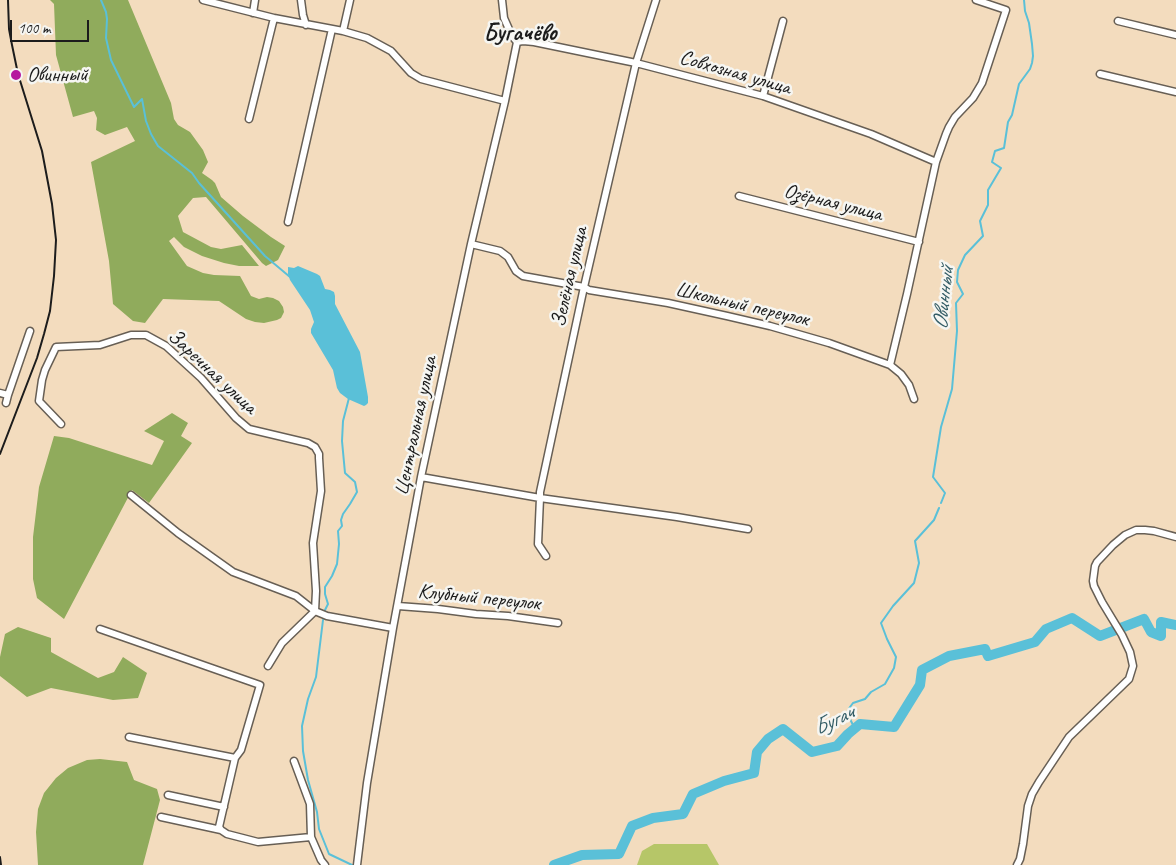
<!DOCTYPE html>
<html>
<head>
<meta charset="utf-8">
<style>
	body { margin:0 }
	#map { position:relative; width:1176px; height:865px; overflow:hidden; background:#f3dcbe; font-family:Caveat,sans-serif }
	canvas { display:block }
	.scale { position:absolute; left:10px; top:20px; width:79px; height:22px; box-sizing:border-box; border:2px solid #1c1c1c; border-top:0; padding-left:6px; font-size:15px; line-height:18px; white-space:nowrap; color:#1c1c1c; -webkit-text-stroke:4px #f6f6f2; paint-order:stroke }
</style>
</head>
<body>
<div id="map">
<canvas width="1176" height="865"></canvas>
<div class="scale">100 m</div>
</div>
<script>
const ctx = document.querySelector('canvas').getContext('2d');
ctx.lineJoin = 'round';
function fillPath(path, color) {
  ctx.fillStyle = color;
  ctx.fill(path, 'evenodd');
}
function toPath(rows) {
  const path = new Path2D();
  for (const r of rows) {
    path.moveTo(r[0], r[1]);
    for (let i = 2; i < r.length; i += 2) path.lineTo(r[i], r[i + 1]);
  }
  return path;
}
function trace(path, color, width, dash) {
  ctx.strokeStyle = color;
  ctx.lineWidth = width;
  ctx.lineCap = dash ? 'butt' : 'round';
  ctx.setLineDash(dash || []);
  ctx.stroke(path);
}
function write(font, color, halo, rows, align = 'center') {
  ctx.font = font + ' Caveat,sans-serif';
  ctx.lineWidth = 5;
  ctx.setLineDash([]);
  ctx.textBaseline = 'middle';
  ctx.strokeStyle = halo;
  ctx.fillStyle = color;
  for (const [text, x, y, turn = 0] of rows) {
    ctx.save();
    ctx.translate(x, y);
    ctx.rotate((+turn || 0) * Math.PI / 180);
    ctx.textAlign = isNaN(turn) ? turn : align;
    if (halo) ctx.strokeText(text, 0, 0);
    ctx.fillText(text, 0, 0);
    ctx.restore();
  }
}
fillPath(toPath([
	[654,844,707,844,719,865,637,865,642,851]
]), '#b6c668');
fillPath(toPath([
	[50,0,128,0,171,103,174,119,178,125,190,132,203,150,208,162,202,173,212,180,215,183,221,197,243,216,271,237,285,246,278,260,266,266,262,263,206,197,193,198,178,216,183,232,211,247,221,249,242,245,259,266,239,266,224,263,202,256,184,247,174,237,169,241,187,266,203,273,214,275,240,276,251,296,259,299,267,297,273,298,279,301,283,307,284,312,281,318,277,320,264,323,255,322,246,319,219,301,163,299,145,323,133,321,113,304,109,261,91,162,135,141,127,127,105,135,96,130,97,118,94,111,73,117,56,55,54,4],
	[172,413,188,423,181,436,192,443,149,503,132,490,64,619,37,598,33,579,33,537,39,487,54,436,69,438,152,465,164,441,144,431],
	[18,627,51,638,51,652,98,678,114,672,123,657,147,673,138,698,113,700,51,688,27,697,0,676,0,657,5,634],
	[100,759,127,762,134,780,157,789,160,800,143,865,38,865,36,832,38,809,44,793,56,778,68,768,87,760]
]), '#90ab5c');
fillPath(toPath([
	[298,266,317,274,320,276,325,289,330,290,334,292,335,296,335,304,360,352,368,397,368,403,366,405,364,406,348,399,340,393,337,388,333,370,311,333,311,329,314,322,310,310,290,280,288,274,288,267,294,268]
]), '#5ac0d8');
trace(toPath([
	[101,0,106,12,107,19,106,38,111,60,134,107,142,99,146,121,151,134,158,146,192,173,199,183,265,256,290,277],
	[941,503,945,493,933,477,941,427,952,389,957,331,956,303,963,294,957,282,958,270,965,255,983,236,980,221,988,205,988,190,1001,168,992,162,995,151,1004,148,1008,122,1012,115,1019,84,1030,69,1032,63,1033,56,1032,44,1029,23,1025,11,1024,0],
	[325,610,328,604,325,594,325,587,332,576,337,564,339,544,338,531,342,526,341,520,343,514,350,504,357,492,355,482,345,473,342,441,343,421,349,398],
	[323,620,316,677,308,699,302,726,303,751,308,780,317,812,319,829,329,854,352,865],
	[848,734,853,725,847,713,850,707,853,703,865,699,871,692,885,684,894,668,896,657,887,639,881,623,893,606,914,583,919,563,915,541,934,520,939,508]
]), '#5ac0d8', 2);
trace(toPath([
	[554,865,582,855,619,854,632,826,653,818,683,814,693,794,724,781,754,773,757,752,768,739,783,729,812,752,837,746,848,734,860,724,894,727,920,685,922,670,949,656,985,649,988,656,1035,642,1046,629,1072,618,1100,636,1144,619,1151,632,1161,636,1161,622,1176,625]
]), '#5ac0d8', 10);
const minor = toPath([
	[203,0,274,18,343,31,367,38,391,51,411,73,421,79,505,101],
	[301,0,303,15,306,25],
	[253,13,255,0],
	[1118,21,1176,35],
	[343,31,350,0],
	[517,42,523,41,534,42,636,63,763,96,871,134,936,162],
	[1100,74,1176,92],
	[763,96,783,21],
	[249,119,274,18],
	[739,196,919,242],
	[288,222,332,29],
	[471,244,500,251,508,257,516,271,523,276,584,287,589,290,668,303,727,316,770,326,829,343,890,365],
	[0,393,8,395,6,403],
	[8,395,30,331],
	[914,399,909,385,901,374,890,365,907,294,936,162,946,134,949,127,955,117,973,98,982,83,1006,10,976,0],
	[61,424,39,401,42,380,45,370,56,347,100,345,131,335,146,335,166,346,201,378,236,418,249,429,308,443,315,447,319,454,319,458,321,491,313,543,316,591,315,611,282,643,268,666],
	[421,477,540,498,677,517,748,529],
	[131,495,178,533,233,572,296,596,315,611,327,616,393,628],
	[546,556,538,544,540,498,540,492,584,287,636,63,656,0],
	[398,606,438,609,476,614,508,616,558,623],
	[100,629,260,685,241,750,235,758,219,827,221,830,227,834,258,842,311,837],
	[129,737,235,758],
	[294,761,310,804,311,837,321,860,325,865],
	[168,795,224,807],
	[161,817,221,830],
	[357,865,367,783,393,628,421,477,471,244,505,101,517,42,512,36,504,18,502,0],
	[1017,865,1020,859,1023,844,1028,806,1032,794,1039,782,1069,737,1129,679,1133,666,1130,652,1122,635,1102,602,1094,586,1093,581,1095,566,1097,562,1113,545,1125,535,1136,530,1145,530,1154,531,1176,537]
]);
trace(minor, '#675f55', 9);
trace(minor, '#fff', 6);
trace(toPath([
	[0,454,37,358,44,334,50,311,54,276,56,240,52,204,42,151,18,74,12,45,9,29,8,0],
	[0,857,1,865]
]), '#1c1c1c', 2);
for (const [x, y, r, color] of [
	[16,75,6,"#b5179e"]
]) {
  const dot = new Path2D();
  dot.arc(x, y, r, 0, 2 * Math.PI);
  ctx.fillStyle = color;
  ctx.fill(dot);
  trace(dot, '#f6f6f2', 2);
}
write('21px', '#1c1c1c', '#f6f6f2', [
	["Совхозная улица",735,73,16],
	["Озёрная улица",833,203,14],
	["Зелёная улица",570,277,-77],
	["Школьный переулок",742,305,13],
	["Заречная улица",212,372,43],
	["Центральная улица",416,426,-78],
	["Клубный переулок",479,598,6]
]);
write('21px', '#1c1c1c', '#f6f6f2', [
	["Овинный",27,75]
], 'left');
write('italic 22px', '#355e67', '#f6f6f2', [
	["Овинный",944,298,-84],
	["Бугач",834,721,-26]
]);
write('bold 24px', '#1c1c1c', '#f6f6f2', [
	["Бугачёво",520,34]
]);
</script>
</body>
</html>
